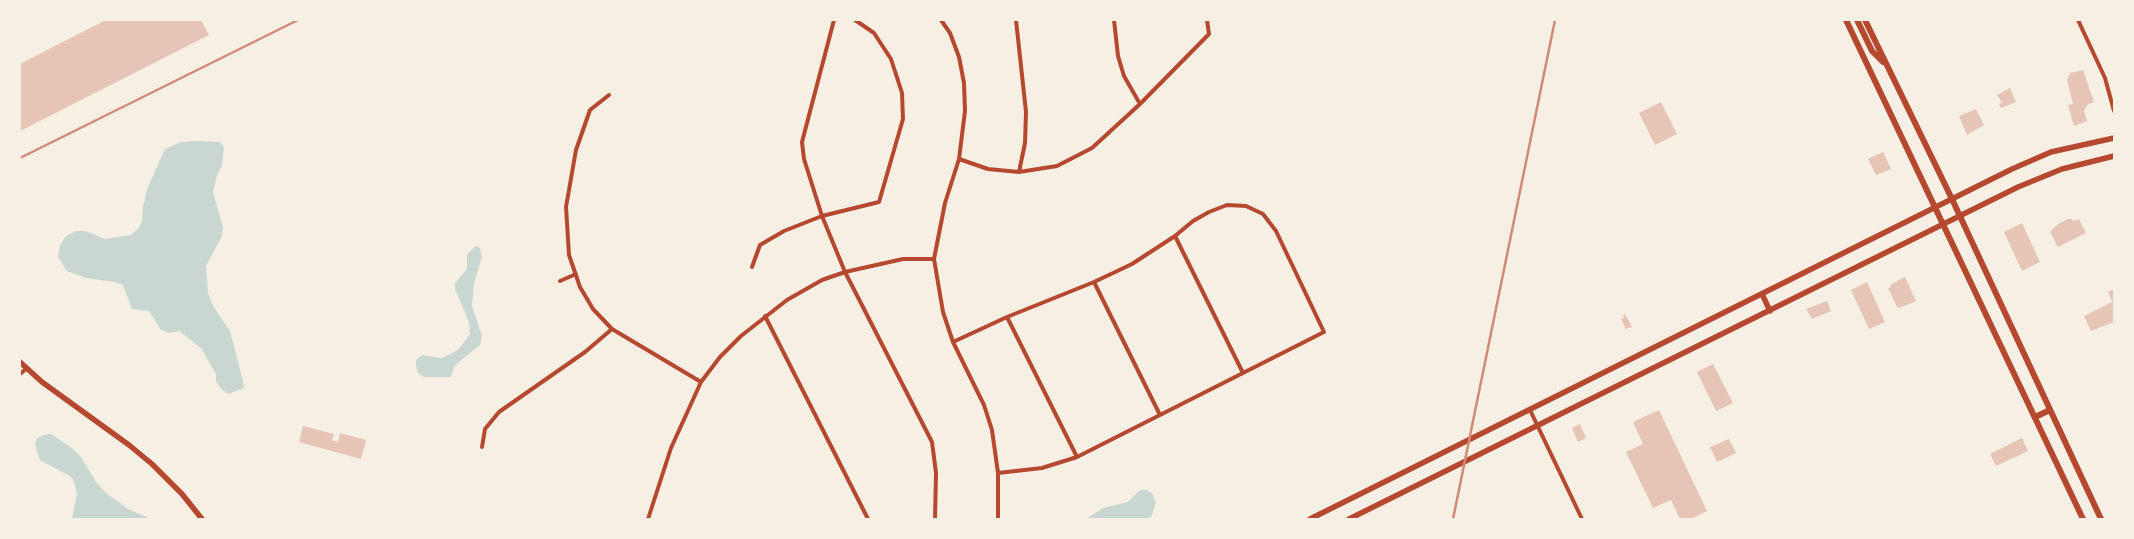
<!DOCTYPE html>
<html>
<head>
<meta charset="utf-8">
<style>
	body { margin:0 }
	#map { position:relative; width:2134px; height:539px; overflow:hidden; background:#f6efe4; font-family:Poppins,sans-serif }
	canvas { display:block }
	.frame { position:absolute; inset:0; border:21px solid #f6efe4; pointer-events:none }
</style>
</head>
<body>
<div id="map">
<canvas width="2134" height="539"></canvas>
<div class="frame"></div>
</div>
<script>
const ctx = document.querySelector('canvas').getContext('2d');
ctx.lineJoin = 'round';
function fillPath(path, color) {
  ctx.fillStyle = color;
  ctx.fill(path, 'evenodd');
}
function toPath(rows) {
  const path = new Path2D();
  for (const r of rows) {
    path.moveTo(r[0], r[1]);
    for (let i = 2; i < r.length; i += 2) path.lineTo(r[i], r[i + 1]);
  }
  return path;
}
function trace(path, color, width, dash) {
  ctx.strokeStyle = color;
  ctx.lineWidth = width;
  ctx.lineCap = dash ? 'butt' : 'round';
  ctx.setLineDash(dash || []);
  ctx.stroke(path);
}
fillPath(toPath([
	[196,141,220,142,224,147,222,166,217,175,213,192,223,227,222,236,206,266,208,293,213,306,230,331,243,381,244,388,228,394,221,389,216,381,216,374,201,348,179,331,169,333,161,330,149,311,132,309,123,285,115,282,86,278,67,271,58,257,60,245,65,237,75,231,85,231,105,239,131,235,139,228,142,222,143,207,147,189,165,149,181,142],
	[476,246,480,248,482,257,474,283,472,306,482,336,480,345,455,365,451,377,424,377,418,373,416,366,416,360,422,355,441,358,451,354,459,349,470,334,469,322,455,289,455,283,467,269,467,254],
	[51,434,73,449,81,457,96,482,106,493,128,509,151,519,72,519,77,494,74,481,70,476,40,460,35,445,37,438,44,435],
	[1140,490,1146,490,1152,493,1156,502,1151,517,1146,519,1086,519,1103,508,1128,502]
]), '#c9d6d2');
fillPath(toPath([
	[106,20,201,20,209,35,20,131,20,64],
	[2083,70,2094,102,2087,105,2084,111,2087,121,2074,126,2068,105,2073,104,2067,80,2070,73],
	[2010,88,2016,102,2001,108,1999,104,2002,102,1997,95],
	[1661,102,1677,134,1655,145,1639,113],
	[1976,109,1984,125,1967,135,1959,116],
	[1883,152,1891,169,1876,175,1868,159],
	[2068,219,2072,219,2073,221,2079,219,2086,233,2058,247,2050,232,2058,224],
	[2022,223,2040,262,2022,271,2004,232],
	[1905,277,1916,301,1899,308,1897,307,1888,288,1891,287,1890,285],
	[1867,282,1885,322,1869,329,1851,290],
	[2114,289,2114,322,2091,331,2084,316,2112,302,2108,292],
	[1827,301,1831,311,1812,319,1806,309],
	[1625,314,1632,327,1626,329,1621,319,1624,318,1623,315],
	[1713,364,1733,403,1716,411,1697,372],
	[1659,410,1707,511,1691,519,1680,519,1671,500,1653,508,1626,452,1643,444,1633,422],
	[1580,424,1586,438,1578,442,1572,428],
	[303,426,334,434,332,440,338,442,340,433,366,440,361,459,299,442],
	[2022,438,2028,451,1996,466,1990,454],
	[1729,439,1736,453,1717,462,1710,447]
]), '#e6c5b7');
trace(toPath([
	[834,20,802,142,804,159,822,216,845,272,932,442,936,473,935,519],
	[941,20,950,33,959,57,964,83,965,111,959,159,945,203,934,259,943,312,953,342,984,405,992,430,998,473,998,519],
	[1016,20,1026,112,1025,143,1019,172],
	[1114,20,1118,56,1124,76,1140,104],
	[2078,20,2105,78,2114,111],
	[609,95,590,110,576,150,566,207,569,255,580,287,593,309,612,329,701,382],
	[959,159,988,169,1019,172,1057,166,1092,148,1140,104,1209,34,1207,20],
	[1175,236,1243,373],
	[752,267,760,245,784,231,822,216,879,202,903,119,902,93,891,59,874,33,855,20],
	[560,281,576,274],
	[1094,282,1160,415],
	[765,316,868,519],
	[1007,317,1077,457],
	[953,342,1007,317,1094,282,1132,264,1175,236,1193,221,1209,212,1227,205,1246,206,1263,214,1276,231,1324,332,1077,457,1042,468,998,473],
	[20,374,26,369],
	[1530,410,1582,519],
	[482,447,485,429,499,412,585,352,612,329],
	[648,519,671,448,701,382,720,357,741,336,787,300,822,280,845,272,903,259,934,259]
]), '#b5482f', 4);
trace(toPath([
	[1762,294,1770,311],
	[20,362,42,382,129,445,152,464,182,494,202,519],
	[1310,519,2012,169,2051,152,2114,138],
	[1349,519,2018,187,2062,169,2114,156]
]), '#b5482f', 5.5);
trace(toPath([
	[1846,20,2083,519],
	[1857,20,1872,51,1883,62],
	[1865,20,1952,199,2101,519],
	[2035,417,2050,410]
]), '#b5482f', 6);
trace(toPath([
	[20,158,298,20],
	[1453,519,1555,20]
]), '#cf8b77', 2.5);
</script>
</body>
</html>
